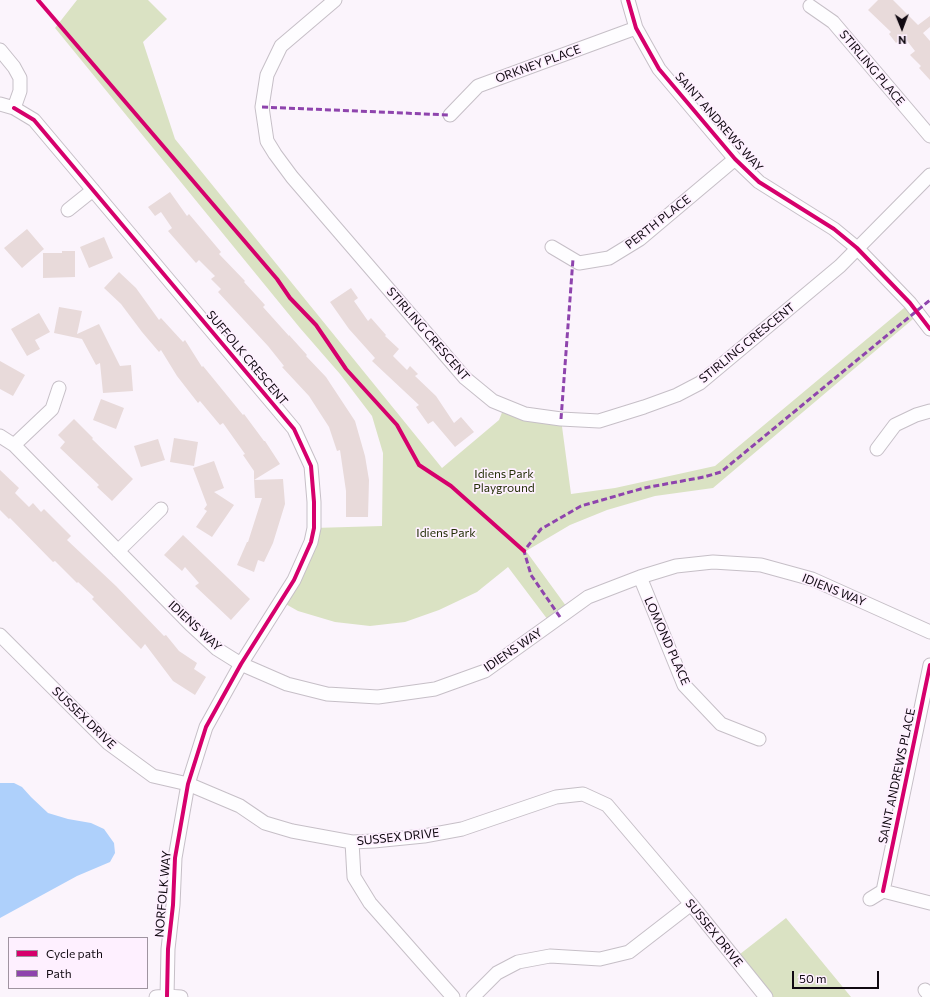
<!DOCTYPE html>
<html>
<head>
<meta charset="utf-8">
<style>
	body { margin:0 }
	#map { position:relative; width:930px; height:997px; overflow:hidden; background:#fbf4fc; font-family:Commissioner,sans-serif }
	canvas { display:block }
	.legend { position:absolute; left:8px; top:937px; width:140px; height:52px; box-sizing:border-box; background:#fef0ff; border:1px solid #9f94a0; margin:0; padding:5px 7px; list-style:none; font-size:12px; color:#100911 }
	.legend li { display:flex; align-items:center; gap:8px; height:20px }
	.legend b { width:20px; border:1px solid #9f94a0 }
	.north { position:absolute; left:882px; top:8px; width:40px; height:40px; -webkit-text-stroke:3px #fef0ff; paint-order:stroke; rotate:179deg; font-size:11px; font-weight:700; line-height:16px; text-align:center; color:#100911 }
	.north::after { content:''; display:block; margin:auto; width:14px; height:18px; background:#100911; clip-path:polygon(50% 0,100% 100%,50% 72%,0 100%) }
	.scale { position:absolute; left:792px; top:971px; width:87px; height:18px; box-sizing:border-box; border:2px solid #100911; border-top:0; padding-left:5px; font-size:12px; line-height:14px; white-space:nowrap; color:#100911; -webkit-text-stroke:3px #fef0ff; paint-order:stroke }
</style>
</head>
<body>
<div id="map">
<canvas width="930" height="997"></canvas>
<ul class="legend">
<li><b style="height:5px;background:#d6006c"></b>Cycle path</li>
<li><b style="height:5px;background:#8e44ad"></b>Path</li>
</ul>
<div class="north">N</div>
<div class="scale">50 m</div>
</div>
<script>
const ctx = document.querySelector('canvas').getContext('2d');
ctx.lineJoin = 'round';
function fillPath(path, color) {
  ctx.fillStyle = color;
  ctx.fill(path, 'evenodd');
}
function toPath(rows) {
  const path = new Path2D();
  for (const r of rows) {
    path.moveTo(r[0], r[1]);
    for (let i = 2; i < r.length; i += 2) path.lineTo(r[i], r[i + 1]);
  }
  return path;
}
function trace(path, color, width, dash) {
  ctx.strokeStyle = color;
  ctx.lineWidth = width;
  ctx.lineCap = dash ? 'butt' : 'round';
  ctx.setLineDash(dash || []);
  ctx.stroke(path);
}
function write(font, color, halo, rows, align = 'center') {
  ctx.font = font + ' Commissioner,sans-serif';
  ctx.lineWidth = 3.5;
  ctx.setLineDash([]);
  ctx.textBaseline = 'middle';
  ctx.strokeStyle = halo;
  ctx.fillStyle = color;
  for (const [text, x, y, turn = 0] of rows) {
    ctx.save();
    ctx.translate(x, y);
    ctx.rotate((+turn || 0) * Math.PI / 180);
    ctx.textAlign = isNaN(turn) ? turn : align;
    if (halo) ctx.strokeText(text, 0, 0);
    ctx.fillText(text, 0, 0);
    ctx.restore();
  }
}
fillPath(toPath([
	[77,0,148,0,167,19,143,42,175,139,442,468,499,420,505,405,561,419,571,494,615,488,715,466,910,303,919,314,713,488,655,496,607,510,570,525,526,551,569,610,551,624,508,567,477,592,439,610,405,622,370,626,335,622,298,611,282,602,314,528,382,526,383,453,372,416,340,374,300,328,55,28],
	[786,918,851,997,766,997,735,958]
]), '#dae2c3');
fillPath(toPath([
	[0,783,14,783,22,787,31,797,48,813,68,819,91,823,104,829,114,843,115,853,110,862,77,876,0,918]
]), '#aed0fb');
fillPath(toPath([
	[878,0,893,0,918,25,930,16,930,27,923,33,930,41,930,80,919,68,921,66,910,55,915,51,904,37,896,43,889,34,891,32,868,10],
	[170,192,187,216,189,214,221,252,219,254,245,281,244,282,265,305,263,307,289,336,289,335,307,355,306,356,326,377,355,421,365,456,369,480,368,517,346,517,346,491,340,450,337,451,329,427,309,396,282,367,284,366,268,346,218,292,221,289,211,279,215,276,199,260,196,263,168,231,172,228,161,212,155,216,148,207],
	[27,229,44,249,22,268,4,248],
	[104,237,113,258,89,268,80,247],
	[62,251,75,251,75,277,43,278,43,253,62,253],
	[119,272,136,288,159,320,161,318,183,342,185,340,202,367,203,366,243,415,244,414,264,441,265,441,280,464,254,480,254,471,243,455,245,454,223,423,220,425,200,401,198,403,177,376,161,350,159,352,142,332,121,304,104,288],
	[351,288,358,298,354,301,368,321,371,318,386,335,385,336,399,349,393,356,407,370,410,366,418,374,415,376,436,396,454,423,461,417,474,432,455,447,433,421,428,424,416,407,419,405,372,361,375,358,349,329,330,302],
	[59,307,82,311,77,334,99,324,120,366,131,365,133,391,103,393,100,363,96,365,82,339,54,333],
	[39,313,50,332,35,340,40,349,27,356,11,329],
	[0,361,25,375,13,396,0,389],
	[101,399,124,408,116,429,93,420],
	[74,419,93,438,92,439,133,479,112,501,97,487,99,485,60,448,65,442,58,435],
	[174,438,198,442,194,466,170,462],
	[158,439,165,460,141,467,134,446],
	[214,461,224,488,214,492,234,505,212,537,196,527,207,511,204,509,207,505,193,468],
	[0,470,19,488,15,493,29,507,33,503,41,512,44,509,71,536,67,540,116,586,164,636,166,635,179,651,197,663,194,669,206,677,195,695,173,681,145,644,141,649,92,599,94,597,78,582,77,583,55,561,53,562,10,518,9,519,0,510],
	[283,479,285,504,273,543,264,562,258,560,254,572,237,565,247,542,248,542,262,498,255,498,254,480],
	[183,535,250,599,231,620,195,586,199,583,185,567,182,571,164,555]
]), '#e8dada');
const minor = toPath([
	[335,0,281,46,267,75,262,107,267,141,275,154,292,177,465,378,493,401,525,414,561,419,599,421,644,407,677,395,700,383,840,266,930,175],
	[628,0,636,28,659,69,735,159,759,182,834,229,857,248,910,303,930,329],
	[810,6,833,22,930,136],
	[0,50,14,67,20,78,20,91,14,108],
	[0,104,14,108,34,120,294,429,311,466,314,502,314,528,311,542,294,580,241,664,206,727,188,784,175,858,173,905,168,949,167,997],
	[450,115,478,86,636,28],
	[68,210,93,190],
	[552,247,579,263,609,258,640,239,735,159],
	[0,436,14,445,191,625,217,649,241,664,287,684,327,694,378,697,435,689,485,671,588,597,640,577,676,566,713,562,761,565,812,579,930,632],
	[14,445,52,409,59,388],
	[877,449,895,425,916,415,930,411],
	[118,551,161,509],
	[640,577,684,685,721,724,759,739],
	[0,635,108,743,153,776,188,784,240,806,265,823,292,831,352,842,374,841,424,836,462,829,556,797,583,794,607,805,691,904,766,997],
	[352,842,354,877,370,903,453,997],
	[883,891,930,903],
	[870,899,883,891,930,665],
	[925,990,930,996],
	[156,997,167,996,181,997],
	[473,997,497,973,518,962,550,956,600,959,629,952,691,904]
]);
trace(minor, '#c6bfc7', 15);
trace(minor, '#fefdff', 13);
trace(toPath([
	[262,107,450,115],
	[561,419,573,259],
	[560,617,531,575,524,551,541,529,581,506,644,488,704,477,721,472,930,300]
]), '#8e44ad', 3, [6, 3]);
trace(toPath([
	[38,0,277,279,290,298,316,325,346,369,397,425,419,465,451,486,524,551],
	[628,0,636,28,659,69,735,159,759,182,834,229,857,248,910,303,930,329],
	[14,108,34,120,294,429,311,466,314,502,314,528,311,542,294,580,241,664,206,727,188,784,175,858,173,905,168,949,167,996],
	[883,891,930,665]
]), '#d6006c', 4);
write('12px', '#100911', '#fef0ff', [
	["ORKNEY PLACE",538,64,-20],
	["STIRLING PLACE",872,68,50],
	["SAINT ANDREWS WAY",719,122,49],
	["PERTH PLACE",658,222,-38],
	["STIRLING CRESCENT",428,334,49],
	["STIRLING CRESCENT",747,343,-39],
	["SUFFOLK CRESCENT",247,358,50],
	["IDIENS WAY",834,590,22],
	["IDIENS WAY",195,626,43],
	["LOMOND PLACE",667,641,66],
	["IDIENS WAY",513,650,-34],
	["SUSSEX DRIVE",84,718,44],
	["SAINT ANDREWS PLACE",897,776,-78],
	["SUSSEX DRIVE",398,837,-6],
	["NORFOLK WAY",163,894,-85],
	["SUSSEX DRIVE",714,933,51]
]);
write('12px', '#242f07', '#fef0ff', [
	["Idiens Park",504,474],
	["Playground",504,488],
	["Idiens Park",446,533]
]);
</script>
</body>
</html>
